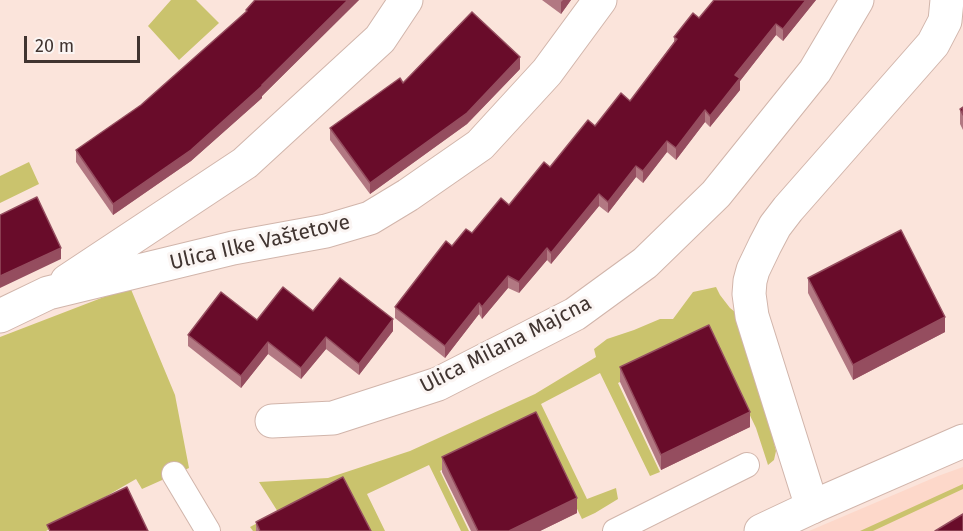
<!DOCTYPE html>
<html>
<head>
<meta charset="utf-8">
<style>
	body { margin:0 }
	#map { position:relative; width:963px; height:531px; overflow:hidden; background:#fbe4db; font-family:"Fira Sans",sans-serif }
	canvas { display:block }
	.scale { position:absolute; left:24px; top:36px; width:116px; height:27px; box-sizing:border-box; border:3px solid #403430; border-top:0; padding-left:8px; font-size:18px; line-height:21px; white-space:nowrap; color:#403430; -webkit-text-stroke:4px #fbf5f3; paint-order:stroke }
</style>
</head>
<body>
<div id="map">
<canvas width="963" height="531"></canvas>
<div class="scale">20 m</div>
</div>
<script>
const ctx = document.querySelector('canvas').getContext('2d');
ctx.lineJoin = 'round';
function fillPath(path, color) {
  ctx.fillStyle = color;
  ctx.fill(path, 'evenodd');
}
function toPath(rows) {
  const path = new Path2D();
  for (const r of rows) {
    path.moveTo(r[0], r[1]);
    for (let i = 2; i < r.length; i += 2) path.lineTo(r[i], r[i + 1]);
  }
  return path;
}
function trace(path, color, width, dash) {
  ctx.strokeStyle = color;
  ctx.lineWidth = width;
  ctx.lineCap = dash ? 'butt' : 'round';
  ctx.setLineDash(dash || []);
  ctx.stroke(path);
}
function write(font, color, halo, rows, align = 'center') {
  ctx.font = font + ' "Fira Sans",sans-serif';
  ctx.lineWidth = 6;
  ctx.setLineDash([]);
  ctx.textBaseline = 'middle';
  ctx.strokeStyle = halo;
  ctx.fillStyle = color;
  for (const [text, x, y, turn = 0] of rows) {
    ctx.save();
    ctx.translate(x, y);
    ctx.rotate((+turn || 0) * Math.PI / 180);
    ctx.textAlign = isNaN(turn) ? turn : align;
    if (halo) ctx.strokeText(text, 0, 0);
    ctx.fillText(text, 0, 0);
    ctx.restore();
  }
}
fillPath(toPath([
	[963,467,963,531,809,531,938,476]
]), '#fdd8ca');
fillPath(toPath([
	[171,0,196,0,219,23,179,60,148,26],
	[29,162,39,184,0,203,0,176],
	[130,287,175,395,189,468,142,489,136,479,46,531,0,531,0,337],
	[716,287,720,295,730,308,744,319,776,451,774,460,768,465,756,428,712,336,618,383,660,472,650,476,600,373,541,404,587,499,616,488,618,499,595,513,582,519,535,423,440,471,469,531,461,531,429,465,367,494,385,531,253,531,250,527,278,512,259,482,328,478,410,451,535,394,596,357,594,349,607,339,634,330,660,319,673,319,693,292],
	[963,484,963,489,873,531,860,531]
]), '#cac36d');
const service = toPath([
	[174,474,208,531],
	[615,531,747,465]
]);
const minor = toPath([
	[67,281,245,163,380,39,406,0],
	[0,316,48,293,233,248,326,231,370,218,408,195,480,145,547,72,600,0],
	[272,421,333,418,438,384,575,314,645,263,716,194,815,71,857,0],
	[812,507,752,316,749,294,750,281,753,270,765,245,775,226,788,209,933,44,945,21,947,0]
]);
const secondary = toPath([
	[761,531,812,507,963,441]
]);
trace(service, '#d1b5ab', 26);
trace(minor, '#d1b5ab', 35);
trace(secondary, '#d1b5ab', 35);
trace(service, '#fff', 24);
trace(minor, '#fff', 33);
trace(secondary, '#fff', 33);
fillPath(toPath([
	[255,0,359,0,262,96,262,98,191,161,113,215,76,162,76,150,141,105,246,12,246,10],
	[542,0,571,0,561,14],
	[714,0,816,0,783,41,776,35,740,81,740,90,710,127,705,122,676,160,667,152,643,183,636,177,608,213,599,206,551,264,547,260,519,293,508,288,482,319,479,314,445,358,395,318,395,307,452,246,472,233,509,205,595,126,630,101,674,42,674,37,699,18],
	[520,69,467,124,370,194,330,140,330,128],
	[963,107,963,130,960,124,960,109],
	[808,278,945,332,853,380,808,293],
	[313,311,393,331,359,375,326,349,301,379,268,354,241,388,188,346,188,335,257,320],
	[620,367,750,427,661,470,620,382],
	[442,457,577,513,540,531,471,531,442,472],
	[256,522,371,531,256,531]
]), '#b27882');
fillPath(toPath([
	[348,0,359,0,262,96,262,98,191,161,113,215,113,204,262,85],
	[563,0,571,0,561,14,561,2],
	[806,0,816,0,783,41,783,29],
	[776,24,776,35,740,81,740,90,710,127,710,116,735,75],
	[520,57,520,69,467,124,370,194,370,183],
	[705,110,705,122,676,160,676,148],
	[667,141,667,152,643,183,643,171],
	[636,166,636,177,608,213,608,202],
	[599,194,599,206,551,264,551,253],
	[61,248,61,259,0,288,0,276],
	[547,248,547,260,519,293,519,282],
	[508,276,508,288,482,319,482,307],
	[479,303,479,314,445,358,445,346],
	[945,317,945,332,853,380,853,365],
	[393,319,393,331,359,375,359,364],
	[326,337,326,349,301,379,301,368],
	[268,342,268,354,241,388,241,376],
	[750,412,750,427,661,470,661,455],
	[577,498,577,513,540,531,509,531]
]), '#954d5f');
const building = toPath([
	[255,0,348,0,262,85,262,86,191,150,113,204,76,150,141,105,247,11,246,10,255,0],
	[714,0,806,0,783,29,776,24,735,75,740,78,710,116,705,110,676,148,667,141,643,171,636,166,608,202,599,194,551,253,547,248,519,282,508,276,482,307,479,303,445,346,395,307,446,241,452,246,466,229,472,233,501,198,509,205,544,162,550,167,588,120,595,126,621,93,630,101,677,39,674,37,693,13,699,18,714,0],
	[472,12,520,57,467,113,370,183,330,128,400,78,403,83,472,12],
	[963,107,963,115,960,109,963,107],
	[37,197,61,248,0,276,0,215,37,197],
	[901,230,945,317,853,365,808,278,901,230],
	[340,278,393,319,359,364,326,337,301,368,268,342,241,376,188,335,221,292,257,320,283,287,313,311,340,278],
	[709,325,750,412,661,455,620,367,709,325],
	[536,412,577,498,509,531,478,531,442,457,536,412],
	[343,477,371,531,260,531,256,522,343,477],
	[127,487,148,531,50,531,47,525,127,487],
	[963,514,963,531,935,531,963,514]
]);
fillPath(building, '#690c2a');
trace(building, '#954d5f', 1.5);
write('21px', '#403430', '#fbf5f3', [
	["Ulica Ilke Vaštetove",260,243,-13],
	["Ulica Milana Majcna",506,345,-27]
]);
</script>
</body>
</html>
